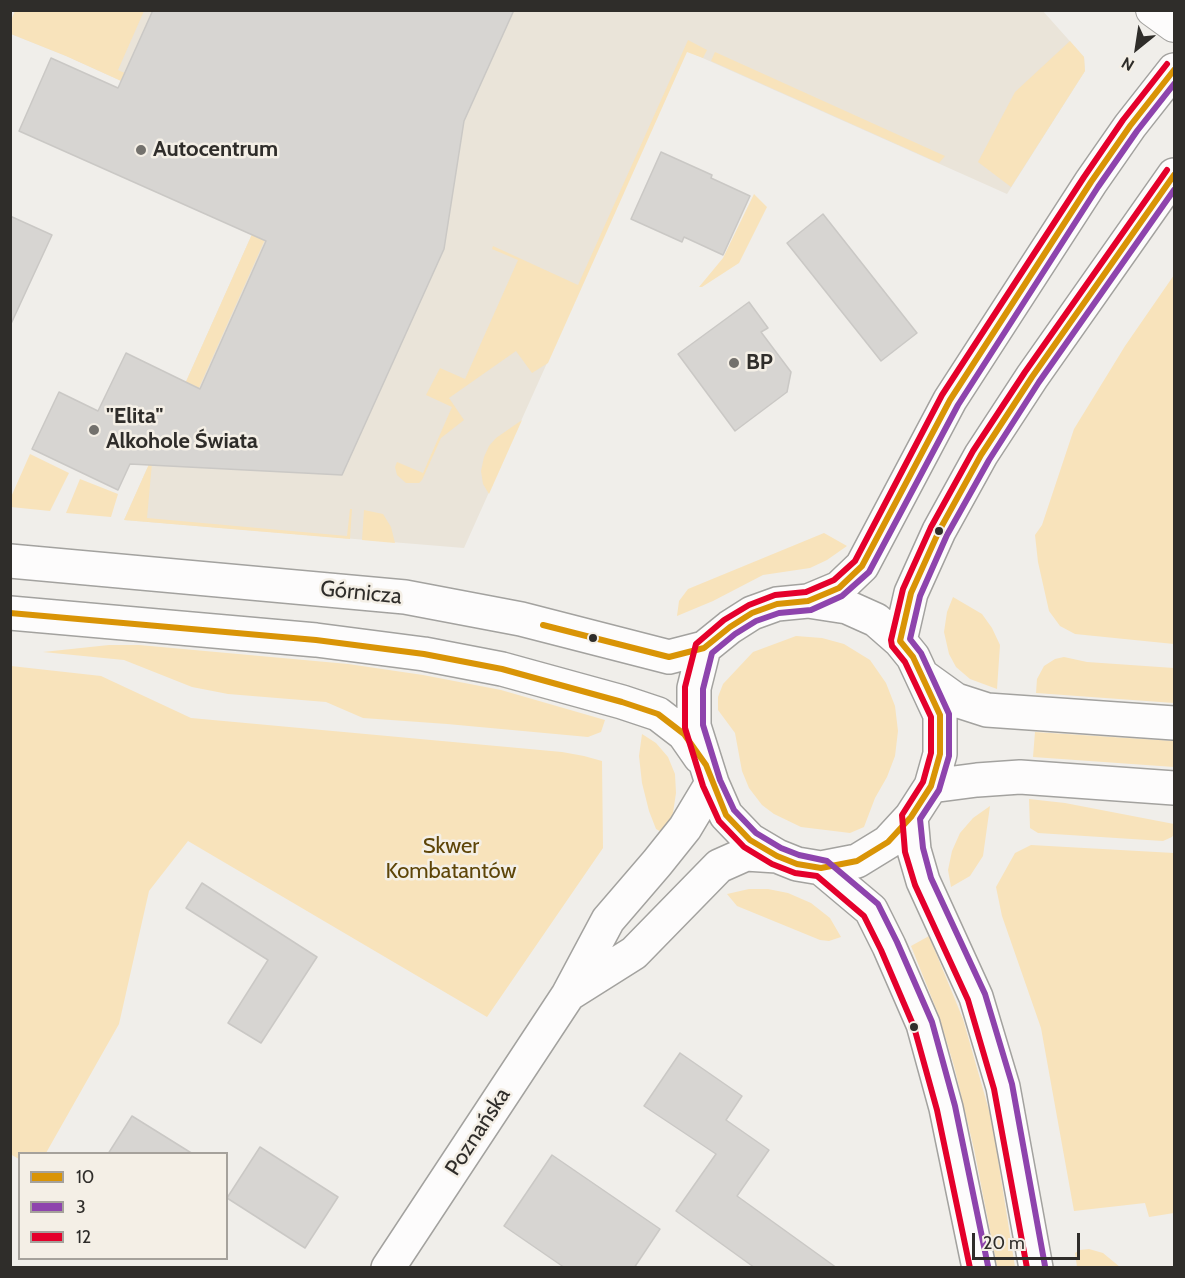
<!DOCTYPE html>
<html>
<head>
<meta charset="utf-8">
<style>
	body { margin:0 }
	#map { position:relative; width:1185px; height:1278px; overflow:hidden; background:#f0eeea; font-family:Cabin,sans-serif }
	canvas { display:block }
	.frame { position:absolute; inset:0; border:12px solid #2f2d2a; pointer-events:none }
	.legend { position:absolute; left:18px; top:1152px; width:210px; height:108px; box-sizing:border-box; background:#f4efe6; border:2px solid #a5a19b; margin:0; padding:8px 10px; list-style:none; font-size:18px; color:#2f2d2a }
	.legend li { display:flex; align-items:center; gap:12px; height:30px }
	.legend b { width:30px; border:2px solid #a5a19b }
	.north { position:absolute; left:1107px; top:18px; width:60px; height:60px; -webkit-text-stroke:4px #f4efe6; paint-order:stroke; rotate:210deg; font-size:16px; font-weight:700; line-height:24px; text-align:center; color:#2f2d2a }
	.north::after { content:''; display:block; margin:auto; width:21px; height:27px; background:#2f2d2a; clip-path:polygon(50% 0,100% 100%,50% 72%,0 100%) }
	.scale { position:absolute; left:972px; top:1233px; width:108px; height:27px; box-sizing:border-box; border:3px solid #2f2d2a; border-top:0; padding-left:8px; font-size:18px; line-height:21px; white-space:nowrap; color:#2f2d2a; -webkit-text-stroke:4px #f4efe6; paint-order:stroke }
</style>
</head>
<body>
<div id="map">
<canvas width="1185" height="1278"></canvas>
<div class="frame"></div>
<ul class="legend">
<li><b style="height:8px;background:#d99406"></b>10</li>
<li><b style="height:8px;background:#8e44ad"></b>3</li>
<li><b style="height:8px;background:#e4002b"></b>12</li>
</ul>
<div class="north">N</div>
<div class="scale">20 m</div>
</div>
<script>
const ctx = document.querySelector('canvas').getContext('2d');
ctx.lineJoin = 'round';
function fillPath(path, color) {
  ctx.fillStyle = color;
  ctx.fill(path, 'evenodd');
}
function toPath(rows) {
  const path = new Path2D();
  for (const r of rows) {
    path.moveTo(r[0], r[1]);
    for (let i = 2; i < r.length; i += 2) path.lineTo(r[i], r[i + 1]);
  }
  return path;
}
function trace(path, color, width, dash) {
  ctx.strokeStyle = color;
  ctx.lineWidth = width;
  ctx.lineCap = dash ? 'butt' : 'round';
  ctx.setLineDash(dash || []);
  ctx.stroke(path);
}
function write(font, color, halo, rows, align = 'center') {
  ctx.font = font + ' Cabin,sans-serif';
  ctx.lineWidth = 5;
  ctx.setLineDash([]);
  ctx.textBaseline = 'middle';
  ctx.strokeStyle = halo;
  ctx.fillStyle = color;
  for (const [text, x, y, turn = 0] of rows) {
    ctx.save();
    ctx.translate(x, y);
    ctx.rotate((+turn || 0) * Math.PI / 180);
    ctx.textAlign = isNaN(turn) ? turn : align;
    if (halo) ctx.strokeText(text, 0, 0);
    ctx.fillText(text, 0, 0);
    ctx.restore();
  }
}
fillPath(toPath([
	[15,10,1042,10,1084,57,1085,71,1007,194,687,51,464,548,124,520,287,156,66,56,11,34,11,21]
]), '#eae4d9');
fillPath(toPath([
	[15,11,144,11,118,70,318,160,295,172,169,455,152,463,147,518,347,536,350,509,352,509,350,539,124,520,287,156,66,56,11,34,11,21],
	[688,40,707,50,703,58,687,52,548,363,532,373,516,351,449,398,464,420,441,438,422,480,419,483,406,483,397,475,395,467,397,462,423,473,452,407,426,395,440,368,465,379,518,260,492,249,493,246,578,285],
	[1070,41,1084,57,1085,71,1011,187,978,162,1015,92],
	[715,52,945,156,939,163,711,61],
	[754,194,767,207,739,263,702,287,699,287,723,258],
	[1174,275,1174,644,1075,634,1060,626,1049,611,1038,562,1035,535,1042,525,1074,429,1125,346],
	[522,420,489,494,483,484,481,471,484,457,489,446,496,438],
	[30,454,69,473,50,511,11,507,11,497],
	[80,479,118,494,111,517,66,513],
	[364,510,383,514,391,527,395,543,362,540],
	[824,533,847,546,827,560,810,568,763,575,713,601,677,616,679,601,688,589],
	[953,597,982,614,992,628,1000,645,997,689,970,679,956,667,949,654,944,632,947,612],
	[796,636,822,638,844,644,870,660,886,683,895,706,898,731,895,756,887,777,875,798,864,827,850,833,801,827,774,814,762,805,749,788,742,771,735,733,718,710,718,697,723,684,753,652],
	[109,645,139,645,348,664,423,675,501,690,605,720,601,732,588,737,447,724,363,718,326,702,228,694,192,687,124,660,43,652],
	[1064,657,1087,662,1174,668,1174,703,1036,693,1037,679,1044,666,1055,659],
	[11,666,101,676,191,718,562,752,584,756,602,761,603,848,487,1017,188,841,149,891,119,1024,46,1153,20,1154,19,1159,10,1154],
	[1035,732,1174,741,1174,767,1033,757],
	[642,734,656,743,668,757,675,774,676,793,673,813,665,834,656,829,649,811,642,783,639,756],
	[1029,799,1065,803,1174,824,1174,834,1172,837,1163,841,1038,833,1030,828],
	[990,806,983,856,970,876,951,887,948,870,952,851,960,833,973,818],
	[1031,845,1174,853,1174,1213,1149,1217,1145,1203,1074,1211,1041,1028,1002,916,996,887,1015,853],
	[749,889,768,889,788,893,811,903,830,918,841,937,829,941,820,940,737,906,727,894],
	[929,936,963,1019,992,1121,1015,1267,997,1267,974,1149,954,1066,939,1016,911,946],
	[1089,1249,1103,1253,1120,1267,1077,1267,1075,1253,1080,1250]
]), '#f8e3bb');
const building = toPath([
	[153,10,514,10,464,121,444,249,342,475,130,464,118,490,32,449,59,392,98,411,126,353,200,389,266,241,19,131,51,58,118,88,153,10],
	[661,152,712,175,711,178,750,196,723,255,684,237,682,242,631,219,661,152],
	[823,214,917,333,881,361,787,243,823,214],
	[10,216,52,235,10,326,10,216],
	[749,302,768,328,761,332,791,372,787,392,735,431,678,354,749,302],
	[202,883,317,957,261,1043,228,1023,268,960,186,908,202,883],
	[680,1053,742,1096,726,1120,769,1150,737,1196,837,1268,755,1268,676,1211,716,1154,644,1106,680,1053],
	[132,1116,193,1154,108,1154,132,1116],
	[260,1147,338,1197,305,1248,227,1198,260,1147],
	[552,1155,660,1229,634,1268,565,1268,504,1226,552,1155]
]);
fillPath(building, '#d7d5d2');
trace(building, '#cac8c5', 1.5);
const street = toPath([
	[1152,10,1174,26]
]);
const secondary = toPath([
	[10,561,405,597,521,619,669,657,704,648],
	[808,601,847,607,876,620,900,641,913,657,940,715,940,754,931,786,911,817,888,842,857,861,821,868,797,864,777,856,750,840,726,815,712,783,694,726,694,688,704,648,730,627,752,613,777,604,808,601],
	[808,601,839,588,862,566,950,400,1091,182,1130,126,1174,70],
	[10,613,316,640,424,654,502,669,622,702,658,714,684,734,700,757],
	[900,641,911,593,939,531,981,455,1032,377,1174,175],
	[924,677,956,700,987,710,1174,723],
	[931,786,977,780,1020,777,1174,788],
	[911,817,914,850,923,881,976,997,1003,1087,1036,1268],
	[821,868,871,910,889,946,923,1024,946,1108,979,1268],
	[569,994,634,953,719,866,746,854,777,856],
	[388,1268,568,995,608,920,657,863,685,828,712,783]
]);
trace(street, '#a3a29f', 34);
trace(secondary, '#a3a29f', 36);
trace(street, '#fdfcfc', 32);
trace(secondary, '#fdfcfc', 33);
trace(toPath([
	[10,613,316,640,424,654,502,669,622,702,658,714,684,734,706,765,726,815,750,840,777,856,797,864,821,868,857,861,888,842,911,817,931,786,940,754,940,715,913,657,900,641,911,593,939,531,981,455,1032,377,1174,175],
	[543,625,669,657,704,648,730,627,752,613,777,604,808,601,839,588,862,566,950,400,1091,182,1130,126,1174,70]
]), '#d99406', 6);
trace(toPath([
	[988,1266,955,1106,932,1022,897,942,878,904,827,861,799,855,781,848,756,833,734,810,720,780,703,725,703,689,712,653,735,634,756,621,779,613,811,610,842,596,869,572,958,405,1098,187,1137,131,1174,84],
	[1045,1266,1012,1084,985,994,931,878,923,848,920,819,939,790,949,756,949,714,921,653,910,639,920,596,947,535,989,460,1039,382,1174,190]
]), '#8e44ad', 6);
trace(toPath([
	[970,1268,937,1110,914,1027,881,950,864,916,817,876,795,873,772,864,744,847,719,821,703,786,685,728,685,687,696,644,724,620,749,605,775,595,806,592,834,580,855,561,942,395,1084,177,1123,120,1167,64],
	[1027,1268,994,1089,968,1000,915,885,905,852,902,815,923,782,931,753,931,717,905,662,892,646,891,640,903,589,931,527,973,451,1025,372,1167,170]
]), '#e4002b', 6);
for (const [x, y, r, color] of [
	[141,150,6,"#73716d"],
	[734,363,6,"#73716d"],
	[94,430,6,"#73716d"],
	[939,531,5,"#2f2d2a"],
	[593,638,5,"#2f2d2a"],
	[914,1027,5,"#2f2d2a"]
]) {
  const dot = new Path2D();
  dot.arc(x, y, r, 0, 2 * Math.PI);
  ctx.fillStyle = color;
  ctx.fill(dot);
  trace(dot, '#f4efe6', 2);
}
write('bold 22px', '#2f2d2a', '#f4efe6', [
	["Autocentrum",153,150],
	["BP",746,363],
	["\"Elita\"",106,417],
	["Alkohole Świata",106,442]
], 'left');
write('22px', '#2f2d2a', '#f4efe6', [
	["Górnicza",361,593,6],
	["Poznańska",478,1132,-57]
]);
write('22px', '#5e4508', '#f4efe6', [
	["Skwer",451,847],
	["Kombatantów",451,872]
]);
</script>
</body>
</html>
